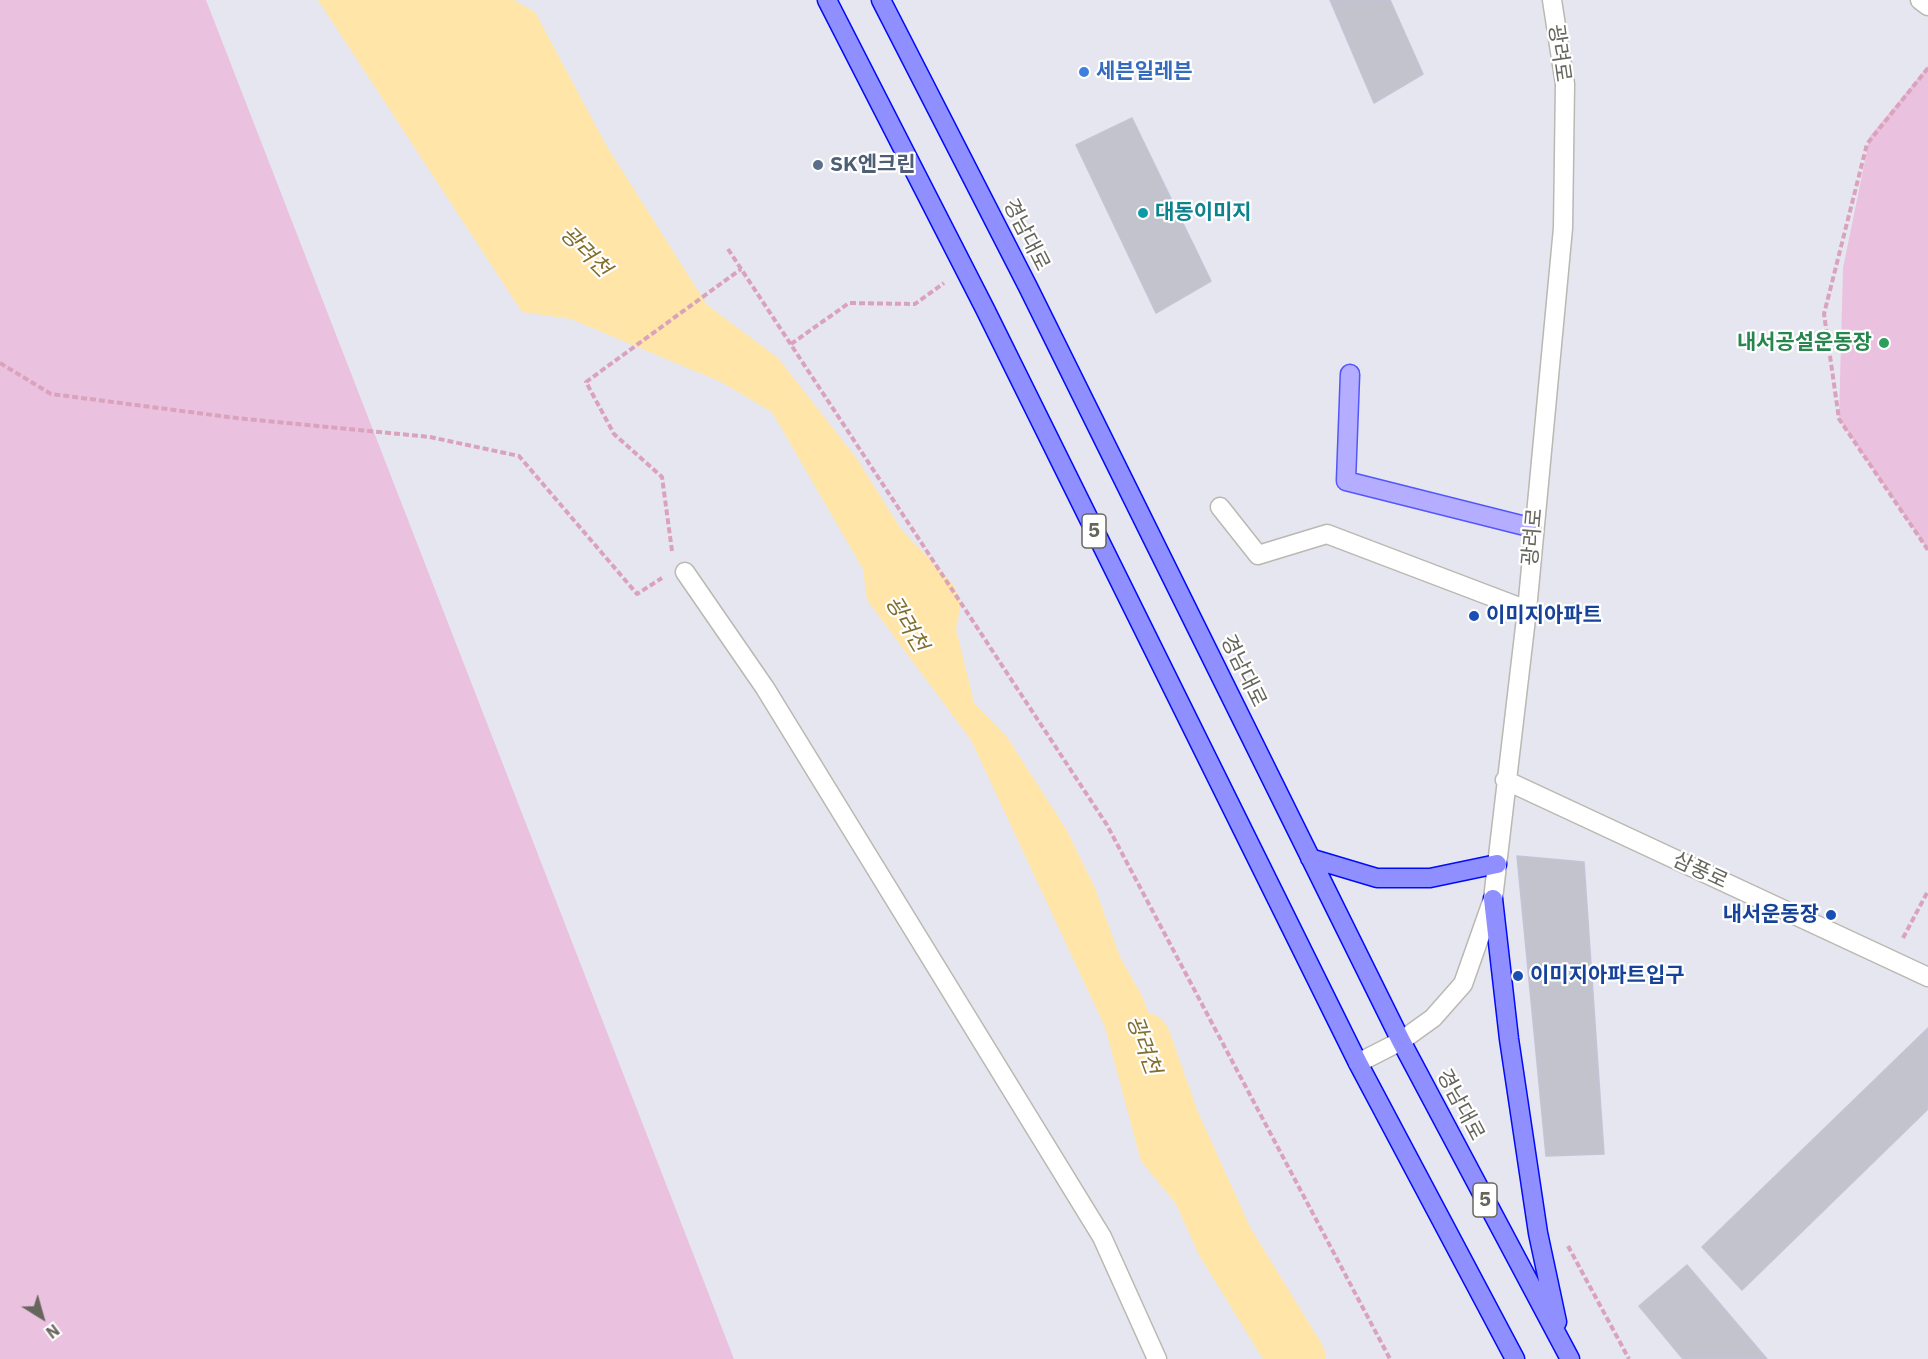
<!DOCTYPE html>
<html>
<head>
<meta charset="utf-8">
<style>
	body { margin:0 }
	#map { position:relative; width:1928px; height:1359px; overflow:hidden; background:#e6e6f1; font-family:"IBM Plex Sans",sans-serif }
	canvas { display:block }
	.north { position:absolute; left:12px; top:1287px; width:60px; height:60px; -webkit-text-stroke:4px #fff; paint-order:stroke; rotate:143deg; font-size:16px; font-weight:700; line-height:24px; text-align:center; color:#67665d }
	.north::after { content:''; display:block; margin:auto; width:21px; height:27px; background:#67665d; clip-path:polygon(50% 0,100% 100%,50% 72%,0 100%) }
</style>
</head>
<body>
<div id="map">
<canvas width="1928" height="1359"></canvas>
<div class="north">N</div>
</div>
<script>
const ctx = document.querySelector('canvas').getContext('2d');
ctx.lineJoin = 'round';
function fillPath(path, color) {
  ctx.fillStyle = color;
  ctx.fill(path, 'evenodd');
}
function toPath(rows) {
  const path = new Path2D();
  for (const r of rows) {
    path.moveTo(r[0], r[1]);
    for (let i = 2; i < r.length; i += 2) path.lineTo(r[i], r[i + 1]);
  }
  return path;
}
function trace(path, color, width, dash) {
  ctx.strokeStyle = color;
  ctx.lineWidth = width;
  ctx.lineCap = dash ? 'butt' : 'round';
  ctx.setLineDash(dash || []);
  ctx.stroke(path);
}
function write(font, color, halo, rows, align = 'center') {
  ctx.font = font + ' "IBM Plex Sans","Noto Sans KR",sans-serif';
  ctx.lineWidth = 4.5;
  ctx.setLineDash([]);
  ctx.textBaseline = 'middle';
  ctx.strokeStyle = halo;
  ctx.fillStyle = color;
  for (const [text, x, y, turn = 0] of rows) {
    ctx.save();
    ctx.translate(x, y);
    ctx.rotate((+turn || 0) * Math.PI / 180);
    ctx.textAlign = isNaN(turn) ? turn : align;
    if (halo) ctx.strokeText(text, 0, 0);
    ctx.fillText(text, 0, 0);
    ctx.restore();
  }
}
fillPath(toPath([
	[0,0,206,0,734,1359,0,1359],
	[1928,66,1928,550,1839,419,1843,268,1870,136]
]), '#eac1df');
fillPath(toPath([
	[318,0,514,0,535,12,606,145,707,305,778,358,857,459,901,529,954,585,961,604,956,629,974,703,1007,737,1066,829,1095,888,1120,957,1142,996,1153,1025,1177,1165,1292,1310,1319,1359,1271,1359,1213,1249,1141,1161,1105,1027,971,740,867,600,863,569,772,412,721,382,571,319,522,312]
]), '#ffe5a8');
trace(toPath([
	[1142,1041,1171,1123,1225,1242,1297,1359]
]), '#ffe5a8', 58);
const building = toPath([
	[1330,0,1390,0,1423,74,1374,103,1330,0],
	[1132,118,1211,281,1156,313,1076,145,1132,118],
	[1517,856,1584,862,1604,1154,1546,1156,1517,856],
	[1928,1028,1928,1109,1742,1290,1702,1247,1928,1028],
	[1687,1265,1767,1359,1683,1359,1639,1306,1687,1265]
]);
fillPath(building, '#c2c3cc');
trace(building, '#c3c4d6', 1.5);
const minor = toPath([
	[1920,0,1928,6],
	[1220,507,1258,555,1327,534,1527,610],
	[685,572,765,688,1102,1237,1157,1359],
	[1505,780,1928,977],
	[1358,1063,1401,1041,1433,1018,1463,984,1493,899,1527,610,1563,228,1565,84,1552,0]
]);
const major = toPath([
	[1350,374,1346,481,1533,528]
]);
const highway = toPath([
	[827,0,985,309,1358,1063,1515,1359],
	[881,0,1028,287,1401,1041,1570,1359],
	[1310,858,1377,878,1430,878,1497,864],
	[1493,899,1509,1039,1538,1233,1557,1322]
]);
trace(minor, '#b9b8b1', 21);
trace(major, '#5356fd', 21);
trace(highway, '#000cf7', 21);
trace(toPath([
	[1928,68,1867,144,1824,314,1839,419,1928,550],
	[728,249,1107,825,1390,1359],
	[791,344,849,303,915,304,944,283],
	[0,363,51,394,236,418,430,437,519,456,637,594,662,578],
	[672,551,662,477,614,434,586,382,741,269],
	[1903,938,1928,891],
	[1568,1246,1629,1359]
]), '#dba2bc', 4, [6, 3]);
trace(minor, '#fff', 18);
trace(major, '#b5adff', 18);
trace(highway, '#908fff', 18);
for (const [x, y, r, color] of [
	[1084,72,6,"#3f7fe0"],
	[818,165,6,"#5c6f8a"],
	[1143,213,6,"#0f9aa8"],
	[1884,343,6,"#2e9e5b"],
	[1474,616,6,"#1a4fb4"],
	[1831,915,6,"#1a4fb4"],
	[1518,976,6,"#1a4fb4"]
]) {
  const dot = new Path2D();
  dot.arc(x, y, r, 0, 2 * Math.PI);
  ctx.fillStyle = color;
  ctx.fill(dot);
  trace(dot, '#fff', 2);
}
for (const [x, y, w] of [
	[1094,531,24],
	[1485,1200,24]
]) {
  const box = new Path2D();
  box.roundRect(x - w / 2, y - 17, w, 34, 4.5);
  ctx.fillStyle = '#fff';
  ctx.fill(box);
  trace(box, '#67665d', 1.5);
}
write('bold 20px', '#67665d', null, [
	["5",1094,531],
	["5",1485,1200]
]);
write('21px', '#67665d', '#fff', [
	["광려로",1559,53,82],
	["경남대로",1026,235,63],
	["광려로",1533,537,-85],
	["경남대로",1243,671,64],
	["삼풍로",1700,871,25],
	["경남대로",1460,1105,62]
]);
write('bold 21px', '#366cbe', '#fff', [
	["세븐일레븐",1096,72]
], 'left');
write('bold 21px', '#4e5e75', '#fff', [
	["SK엔크린",830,165]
], 'left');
write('bold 21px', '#0d838f', '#fff', [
	["대동이미지",1155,213]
], 'left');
write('bold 21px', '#27864d', '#fff', [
	["내서공설운동장",1872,343]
], 'right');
write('bold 21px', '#164399', '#fff', [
	["이미지아파트",1486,616],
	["내서운동장",1819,915,"right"],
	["이미지아파트입구",1530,976]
], 'left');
write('italic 22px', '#826f2d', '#fff', [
	["광려천",585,252,45],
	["광려천",906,624,59],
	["광려천",1143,1045,70]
]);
</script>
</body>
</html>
